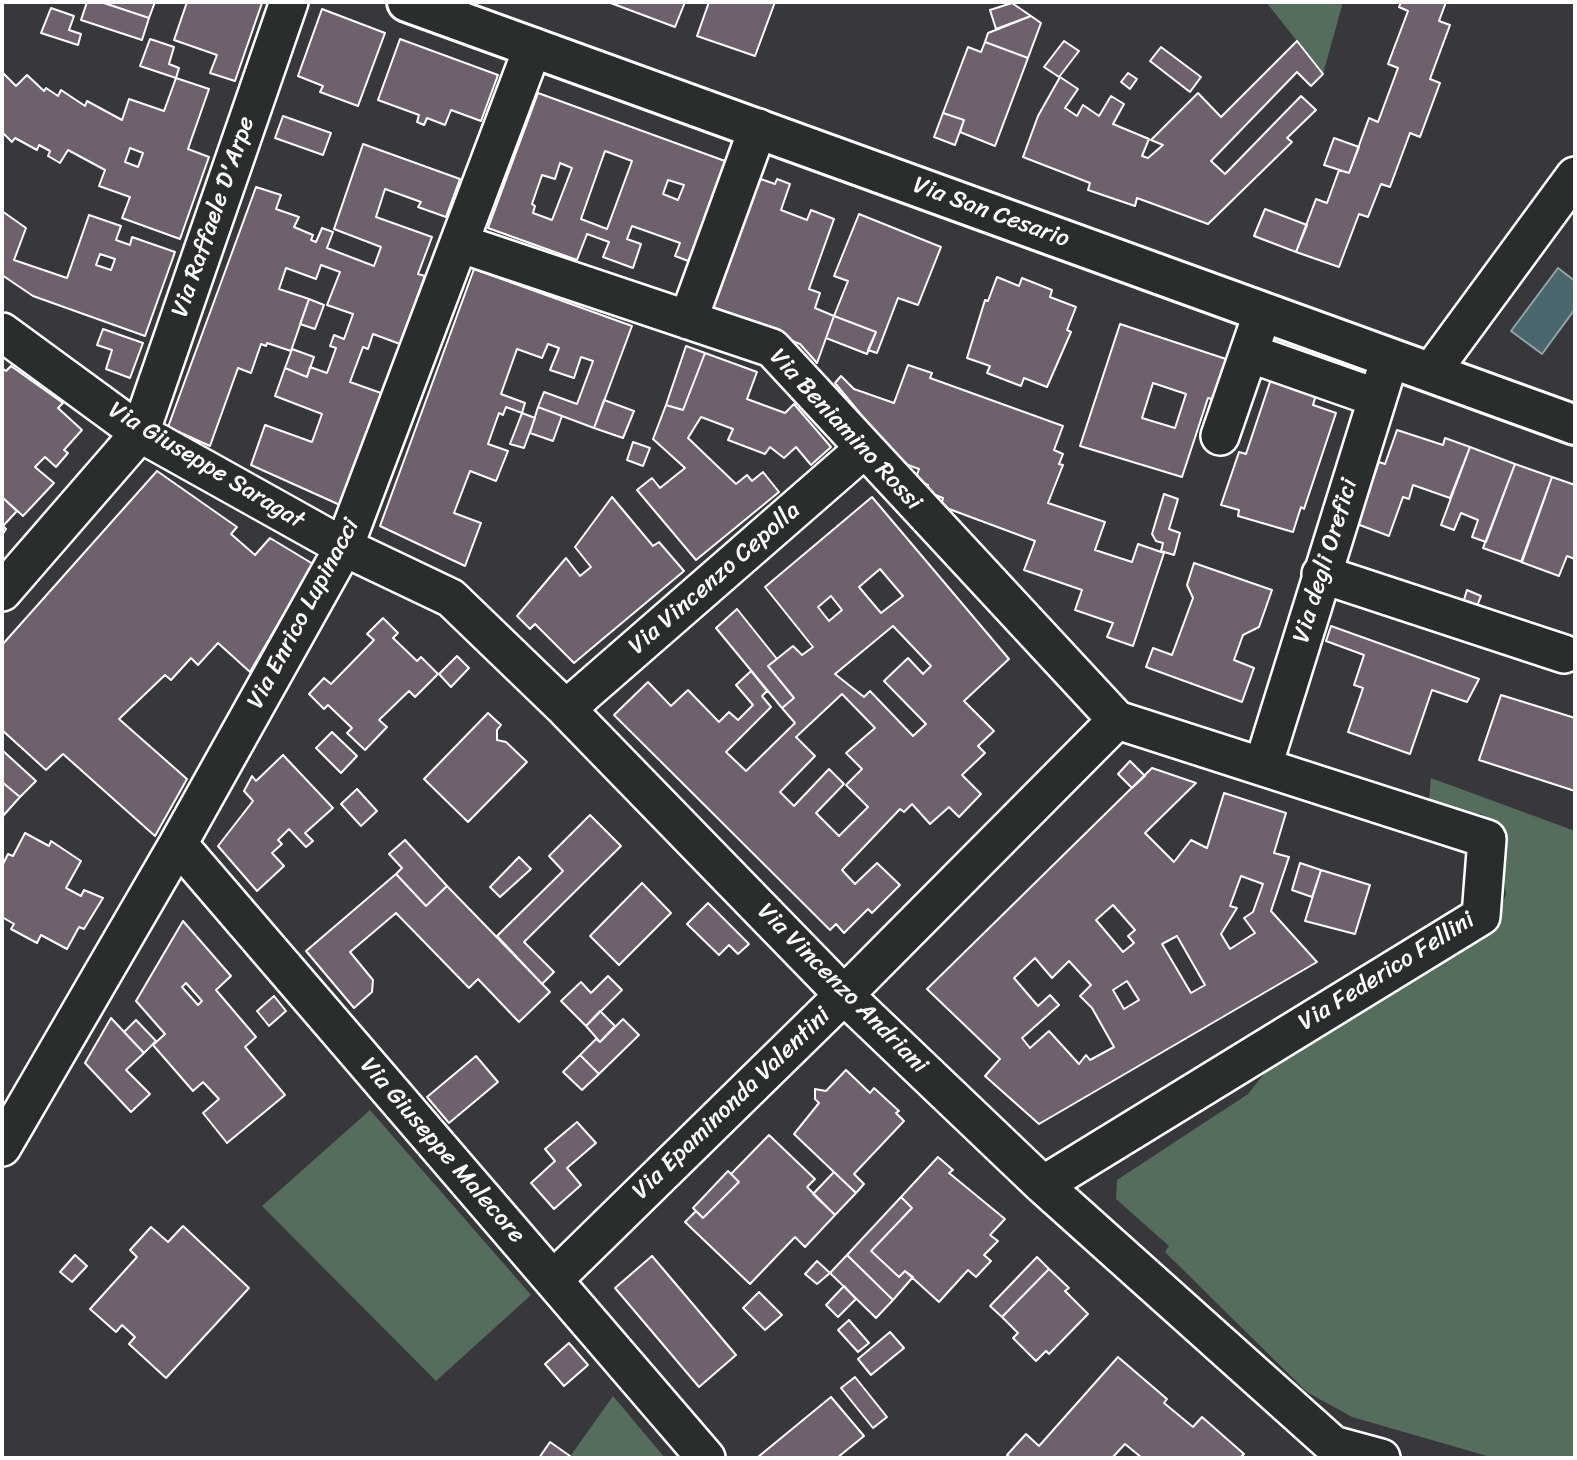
<!DOCTYPE html>
<html>
<head>
<meta charset="utf-8">
<style>
	body { margin:0 }
	#map { position:relative; width:1577px; height:1460px; overflow:hidden; background:#38373b; font-family:Sriracha,sans-serif }
	canvas { display:block }
	.frame { position:absolute; inset:0; border:4px solid #fff; pointer-events:none }
</style>
</head>
<body>
<div id="map">
<canvas width="1577" height="1460"></canvas>
<div class="frame"></div>
</div>
<script>
const ctx = document.querySelector('canvas').getContext('2d');
ctx.lineJoin = 'round';
function fillPath(path, color) {
  ctx.fillStyle = color;
  ctx.fill(path, 'evenodd');
}
function toPath(rows) {
  const path = new Path2D();
  for (const r of rows) {
    path.moveTo(r[0], r[1]);
    for (let i = 2; i < r.length; i += 2) path.lineTo(r[i], r[i + 1]);
  }
  return path;
}
function trace(path, color, width, dash) {
  ctx.strokeStyle = color;
  ctx.lineWidth = width;
  ctx.lineCap = dash ? 'butt' : 'round';
  ctx.setLineDash(dash || []);
  ctx.stroke(path);
}
function write(font, color, halo, rows, align = 'center') {
  ctx.font = font + ' Sriracha,sans-serif';
  ctx.lineWidth = 7;
  ctx.setLineDash([]);
  ctx.textBaseline = 'middle';
  ctx.strokeStyle = halo;
  ctx.fillStyle = color;
  for (const [text, x, y, turn = 0] of rows) {
    ctx.save();
    ctx.translate(x, y);
    ctx.rotate((+turn || 0) * Math.PI / 180);
    ctx.textAlign = isNaN(turn) ? turn : align;
    if (halo) ctx.strokeText(text, 0, 0);
    ctx.fillText(text, 0, 0);
    ctx.restore();
  }
}
fillPath(toPath([
	[1266,2,1343,2,1323,74,1297,41],
	[1431,778,1575,831,1575,1458,1494,1458,1352,1417,1307,1392,1165,1252,1169,1246,1116,1199,1117,1180,1248,1094,1267,1070,1488,934,1506,895,1499,838,1482,814,1436,811,1429,800],
	[370,1110,531,1295,436,1381,262,1206],
	[613,1396,665,1458,569,1458]
]), '#546d5c');
const water = toPath([
	[1558,268,1575,281,1575,309,1542,354,1511,331,1558,268]
]);
fillPath(water, '#49676c');
trace(water, '#92a4a7', 2);
const building = toPath([
	[87,2,101,2,149,18,142,40,81,20,87,2],
	[101,2,155,2,149,18,101,2],
	[187,2,262,3,235,81,210,73,217,55,174,40,187,2],
	[608,2,685,2,675,27,608,2],
	[709,2,775,2,755,56,697,36,709,2],
	[1401,2,1446,2,1439,21,1450,25,1430,79,1440,83,1420,137,1410,133,1390,187,1381,184,1368,217,1359,214,1339,267,1296,252,1316,199,1327,203,1339,170,1349,173,1369,118,1378,122,1398,68,1388,64,1408,11,1399,7,1401,2],
	[1012,3,1031,16,996,29,990,10,1012,3],
	[51,8,74,16,69,30,81,34,78,45,41,33,51,8],
	[322,9,385,33,358,106,320,92,323,86,298,76,322,9],
	[1031,16,1041,23,1028,58,985,42,988,33,1031,16],
	[150,39,174,47,169,64,179,68,176,78,140,66,150,39],
	[400,39,498,75,481,121,451,110,445,125,427,118,424,125,417,122,419,115,378,100,400,39],
	[1064,41,1079,51,1059,77,1044,67,1064,41],
	[1297,41,1323,74,1311,86,1297,72,1211,161,1225,174,1301,96,1316,110,1287,138,1292,142,1208,224,1137,198,1135,206,1088,190,1090,183,1023,157,1038,116,1060,77,1078,89,1065,108,1077,116,1083,105,1099,116,1111,96,1124,104,1113,124,1149,139,1142,156,1148,158,1163,145,1151,140,1198,93,1221,117,1297,41],
	[985,42,1028,58,995,146,960,132,964,120,943,113,968,47,981,52,985,42],
	[1161,47,1201,77,1190,92,1150,61,1161,47],
	[2,72,16,86,27,75,44,91,46,88,58,96,61,90,85,106,87,101,122,120,129,99,164,111,176,78,209,89,188,149,209,157,180,239,122,218,130,197,99,186,105,170,68,150,60,163,48,156,50,151,39,145,37,150,15,138,12,142,2,132,2,72],
	[130,148,143,153,138,167,125,162,130,148],
	[1128,73,1137,79,1130,89,1121,82,1128,73],
	[538,93,736,165,699,265,675,256,680,243,632,226,627,239,641,244,633,268,603,257,609,242,587,234,577,260,488,228,538,93],
	[605,151,632,161,607,229,581,219,605,151],
	[560,163,572,168,552,220,533,213,535,206,532,204,542,175,555,179,560,163],
	[668,180,684,185,678,200,663,194,668,180],
	[943,113,964,120,955,145,934,137,943,113],
	[283,116,331,133,323,155,275,138,283,116],
	[1334,138,1359,147,1349,173,1324,165,1334,138],
	[363,144,460,179,446,217,418,207,421,202,385,189,376,217,432,237,418,274,425,276,400,344,373,334,368,349,363,347,350,382,381,393,340,505,251,465,265,425,312,442,322,414,275,396,285,368,307,377,310,367,327,373,336,348,330,346,334,335,344,339,353,314,327,305,340,272,321,265,316,279,286,268,279,289,309,299,291,351,267,343,266,346,261,344,251,373,238,368,210,446,168,427,256,187,281,195,276,209,299,217,294,227,313,235,311,240,316,242,322,228,333,232,327,248,374,266,381,247,334,229,363,144],
	[752,176,775,184,777,179,790,184,781,210,807,220,811,210,834,219,809,289,820,293,815,308,834,316,817,363,800,344,705,307,752,176],
	[1265,209,1307,225,1296,252,1254,236,1265,209],
	[2,211,26,228,14,260,67,278,89,215,121,226,116,240,130,245,132,237,175,252,145,336,33,296,2,275,2,211],
	[100,254,115,259,111,270,96,265,100,254],
	[859,214,941,247,918,305,898,298,877,353,868,350,876,332,834,316,848,281,834,276,859,214],
	[474,269,632,326,594,428,538,407,544,392,577,404,593,361,581,357,574,378,550,370,559,348,548,344,542,358,517,349,501,394,525,403,522,413,506,407,503,415,499,413,488,444,508,451,496,481,470,471,454,513,481,523,465,566,380,526,474,269],
	[997,277,1019,286,1022,278,1052,290,1050,297,1076,307,1067,330,1071,332,1047,387,1024,378,1021,386,987,373,990,366,967,358,985,300,988,301,997,277],
	[309,299,324,305,315,329,300,324,309,299],
	[834,316,876,332,867,354,826,338,834,316],
	[1120,324,1229,360,1216,400,1208,398,1182,477,1080,446,1120,324],
	[1153,383,1186,394,1175,428,1142,418,1153,383],
	[103,329,143,343,130,378,106,369,112,350,97,345,103,329],
	[686,346,705,353,683,410,666,405,686,346],
	[292,349,314,357,307,377,285,368,292,349],
	[705,353,757,372,747,399,785,413,794,404,831,447,811,465,796,447,784,458,770,447,765,454,728,440,733,429,701,417,688,438,736,484,747,475,752,481,763,472,779,492,696,560,637,490,652,478,660,488,685,468,653,439,666,405,683,410,705,353],
	[908,365,932,373,930,378,1063,426,1054,450,1063,454,1059,464,1063,465,1048,503,1105,522,1095,550,1132,562,1138,544,1164,553,1133,646,1107,637,1113,623,1075,610,1082,590,1024,570,1035,541,941,506,943,498,925,491,928,485,915,480,919,469,900,462,835,383,841,376,854,389,894,403,908,365],
	[11,366,63,403,58,408,82,430,64,450,68,453,56,467,45,457,35,467,54,483,23,516,2,497,2,368,6,371,11,366],
	[1273,373,1318,388,1313,405,1336,413,1304,509,1301,507,1293,532,1238,516,1239,510,1221,505,1239,452,1246,454,1273,373],
	[604,400,634,411,623,438,594,428,604,400],
	[538,407,562,416,553,441,530,433,538,407],
	[522,413,535,418,524,448,510,444,522,413],
	[1397,430,1443,445,1445,438,1470,447,1450,498,1413,485,1409,499,1403,497,1389,536,1357,524,1379,462,1385,464,1397,430],
	[633,442,650,448,643,466,627,460,633,442],
	[1470,447,1515,464,1486,542,1472,537,1478,520,1461,513,1454,530,1441,525,1470,447],
	[1515,464,1552,477,1522,562,1483,548,1515,464],
	[157,471,237,527,231,534,255,555,270,538,313,564,250,672,218,643,198,665,191,658,171,680,165,675,119,719,187,779,155,836,63,754,46,770,2,730,2,645,157,471],
	[1552,477,1575,485,1575,559,1567,556,1559,576,1521,562,1552,477],
	[1164,494,1178,499,1169,529,1180,533,1174,555,1161,551,1163,543,1156,541,1152,534,1164,494],
	[2,497,17,511,3,526,6,529,2,535,2,497],
	[612,497,653,546,659,542,684,571,574,663,535,624,530,629,517,616,566,558,580,576,591,567,575,547,612,497],
	[872,497,1009,659,964,701,994,731,978,746,985,753,962,775,981,794,959,817,949,807,930,824,912,804,904,812,900,809,842,870,855,884,877,863,900,885,872,913,868,909,844,933,836,924,830,930,614,715,648,682,671,706,688,690,719,722,729,712,738,720,753,705,736,685,751,671,767,691,762,696,771,707,726,752,746,771,795,723,782,708,794,698,768,666,793,646,802,655,813,647,765,587,872,497],
	[880,569,903,596,881,613,859,587,880,569],
	[831,596,842,610,829,621,818,607,831,596],
	[893,626,931,666,923,674,908,658,884,681,926,724,913,736,870,691,864,697,835,674,893,626],
	[842,694,875,728,846,753,862,769,846,785,868,807,839,836,816,813,844,784,829,769,794,806,780,792,815,756,796,737,842,694],
	[1194,563,1272,590,1259,627,1243,635,1234,660,1254,668,1242,702,1146,667,1153,648,1172,655,1193,598,1187,585,1194,563],
	[1467,590,1481,596,1475,611,1462,606,1467,590],
	[737,609,777,659,768,666,794,698,782,708,716,628,737,609],
	[383,618,398,633,393,638,417,661,421,657,438,674,415,697,409,691,379,720,387,727,365,750,347,733,352,728,328,705,324,709,309,694,324,678,331,684,374,640,367,634,383,618],
	[1331,626,1479,679,1467,702,1432,690,1410,754,1348,732,1363,688,1354,685,1364,655,1326,641,1331,626],
	[457,656,469,668,451,687,439,674,457,656],
	[1501,695,1575,718,1575,791,1479,760,1501,695],
	[488,713,501,725,497,730,497,740,506,742,527,762,468,822,424,779,488,713],
	[332,732,357,756,341,773,316,748,332,732],
	[2,750,36,781,20,797,2,782,2,750],
	[283,755,333,808,305,833,313,841,306,847,289,829,278,840,282,844,272,853,284,866,257,891,218,846,253,801,244,791,252,776,256,781,283,755],
	[1130,761,1145,776,1132,788,1118,774,1130,761],
	[1152,768,1196,783,1145,833,1174,862,1191,840,1207,848,1224,793,1286,813,1274,853,1289,857,1271,911,1317,962,1039,1124,985,1076,1000,1059,927,989,1152,768],
	[1241,876,1263,884,1253,912,1244,918,1255,933,1230,949,1221,934,1237,908,1230,906,1241,876],
	[1113,905,1135,930,1128,936,1134,943,1123,952,1096,920,1113,905],
	[1177,936,1205,985,1191,993,1162,944,1177,936],
	[1035,958,1052,978,1069,961,1091,985,1080,996,1092,1008,1114,1047,1090,1060,1086,1055,1079,1064,1049,1031,1030,1048,1022,1038,1059,1005,1050,995,1038,1006,1014,978,1035,958],
	[1127,981,1139,1000,1124,1009,1113,990,1127,981],
	[2,782,20,797,2,817,2,782],
	[357,789,377,811,361,826,341,804,357,789],
	[590,815,621,846,524,942,554,972,542,984,497,936,563,871,549,856,590,815],
	[25,833,49,846,51,841,81,861,66,888,81,896,84,890,103,898,84,929,79,927,67,949,41,935,37,943,11,929,14,924,2,917,2,866,8,854,13,856,25,833],
	[405,840,447,886,426,906,396,874,402,868,389,854,405,840],
	[519,857,531,869,500,897,490,887,519,857],
	[1300,863,1321,870,1312,897,1292,890,1300,863],
	[1321,870,1370,885,1355,934,1305,921,1321,870],
	[396,874,426,906,447,886,550,992,519,1022,478,979,469,988,396,913,350,952,373,980,372,992,354,1008,306,951,396,874],
	[642,883,671,913,619,965,590,936,642,883],
	[708,903,749,944,738,954,729,945,719,955,687,924,708,903],
	[183,921,231,976,216,990,256,1037,245,1047,285,1095,227,1143,203,1113,219,1099,203,1082,193,1091,153,1045,165,1034,136,1001,183,921],
	[186,983,202,1001,198,1005,182,987,186,983],
	[608,976,622,990,586,1026,561,1001,581,982,591,993,608,976],
	[274,996,286,1011,269,1026,257,1011,274,996],
	[600,1011,615,1026,600,1042,586,1026,600,1011],
	[111,1018,144,1053,126,1070,150,1094,131,1112,85,1063,111,1018],
	[623,1019,639,1035,599,1074,580,1055,596,1039,600,1042,623,1019],
	[136,1020,156,1041,144,1053,124,1032,136,1020],
	[580,1055,599,1074,582,1090,563,1072,580,1055],
	[476,1056,498,1082,449,1123,427,1097,476,1056],
	[846,1070,870,1093,874,1088,899,1111,896,1113,904,1121,854,1174,864,1184,856,1193,794,1134,819,1103,815,1099,815,1089,826,1091,846,1070],
	[577,1122,596,1143,567,1168,581,1185,554,1209,531,1183,555,1161,545,1149,577,1122],
	[769,1135,815,1179,807,1187,835,1215,805,1247,795,1237,750,1284,685,1222,696,1211,703,1218,739,1182,731,1174,769,1135],
	[938,1157,953,1170,949,1173,1005,1219,990,1235,998,1241,984,1255,991,1261,976,1277,968,1270,939,1302,905,1271,899,1277,871,1251,912,1208,901,1197,938,1157],
	[728,1171,739,1182,703,1218,693,1208,728,1171],
	[834,1172,856,1193,835,1215,813,1194,834,1172],
	[901,1197,912,1208,871,1251,899,1277,905,1271,913,1277,893,1300,847,1255,901,1197],
	[183,1226,249,1288,166,1378,129,1344,135,1337,122,1325,116,1332,90,1309,137,1257,130,1250,151,1227,168,1242,183,1226],
	[75,1255,87,1266,72,1282,60,1272,75,1255],
	[847,1255,893,1300,876,1318,830,1273,847,1255],
	[652,1256,736,1355,699,1387,615,1288,652,1256],
	[1037,1257,1049,1269,1002,1317,990,1306,1037,1257],
	[817,1261,830,1273,817,1284,805,1274,817,1261],
	[1049,1269,1069,1288,1065,1291,1088,1314,1049,1354,1046,1351,1036,1361,1013,1338,1018,1333,1002,1317,1049,1269],
	[844,1286,856,1299,838,1317,826,1305,844,1286],
	[759,1292,782,1315,765,1330,743,1308,759,1292],
	[849,1320,869,1343,858,1352,838,1330,849,1320],
	[890,1332,904,1348,871,1375,858,1359,890,1332],
	[569,1343,588,1365,564,1386,545,1364,569,1343],
	[1118,1357,1167,1399,1164,1403,1193,1427,1202,1417,1244,1454,1240,1458,1142,1458,1125,1444,1112,1458,1011,1458,1007,1455,1026,1434,1039,1446,1118,1357],
	[855,1377,887,1417,873,1428,841,1388,855,1377],
	[831,1397,864,1436,837,1458,758,1457,831,1397],
	[550,1442,570,1456,568,1458,539,1458,550,1442]
]);
fillPath(building, '#6f606d');
trace(building, '#fff', 2);
const minor = toPath([
	[459,243,772,348,1117,720,1487,839,1481,916,1043,1185],
	[688,320,758,128],
	[2,332,140,433,344,547,451,598,566,709,844,995,1043,1185,1333,1445,1381,1458],
	[1249,353,1377,398],
	[1431,372,1575,176],
	[1220,436,1257,329],
	[1321,574,1564,654],
	[2,592,140,433,289,2],
	[566,709,863,450],
	[1263,766,1390,358],
	[178,844,706,1458],
	[2,1147,178,844,344,547,533,47],
	[553,1280,844,995,1117,720]
]);
const major = toPath([
	[407,2,1575,425]
]);
trace(minor, '#fff', 42);
trace(major, '#fff', 44);
trace(minor, '#2a2d2e', 37);
trace(major, '#2a2d2e', 38);
write('24px', '#fff', '#2a2d2e', [
	["Via San Cesario",991,213,20],
	["Via Raffaele D'Arpe",214,217,-71],
	["Via Beniamino Rossi",845,430,47],
	["Via Giuseppe Saragat",206,466,31],
	["Via degli Orefici",1326,561,-73],
	["Via Vincenzo Cepolla",715,579,-41],
	["Via Enrico Lupinacci",304,614,-62],
	["Via Federico Fellini",1387,972,-32],
	["Via Vincenzo Andriani",842,989,45],
	["Via Epaminonda Valentini",732,1104,-44],
	["Via Giuseppe Malecore",442,1151,49]
]);
</script>
</body>
</html>
